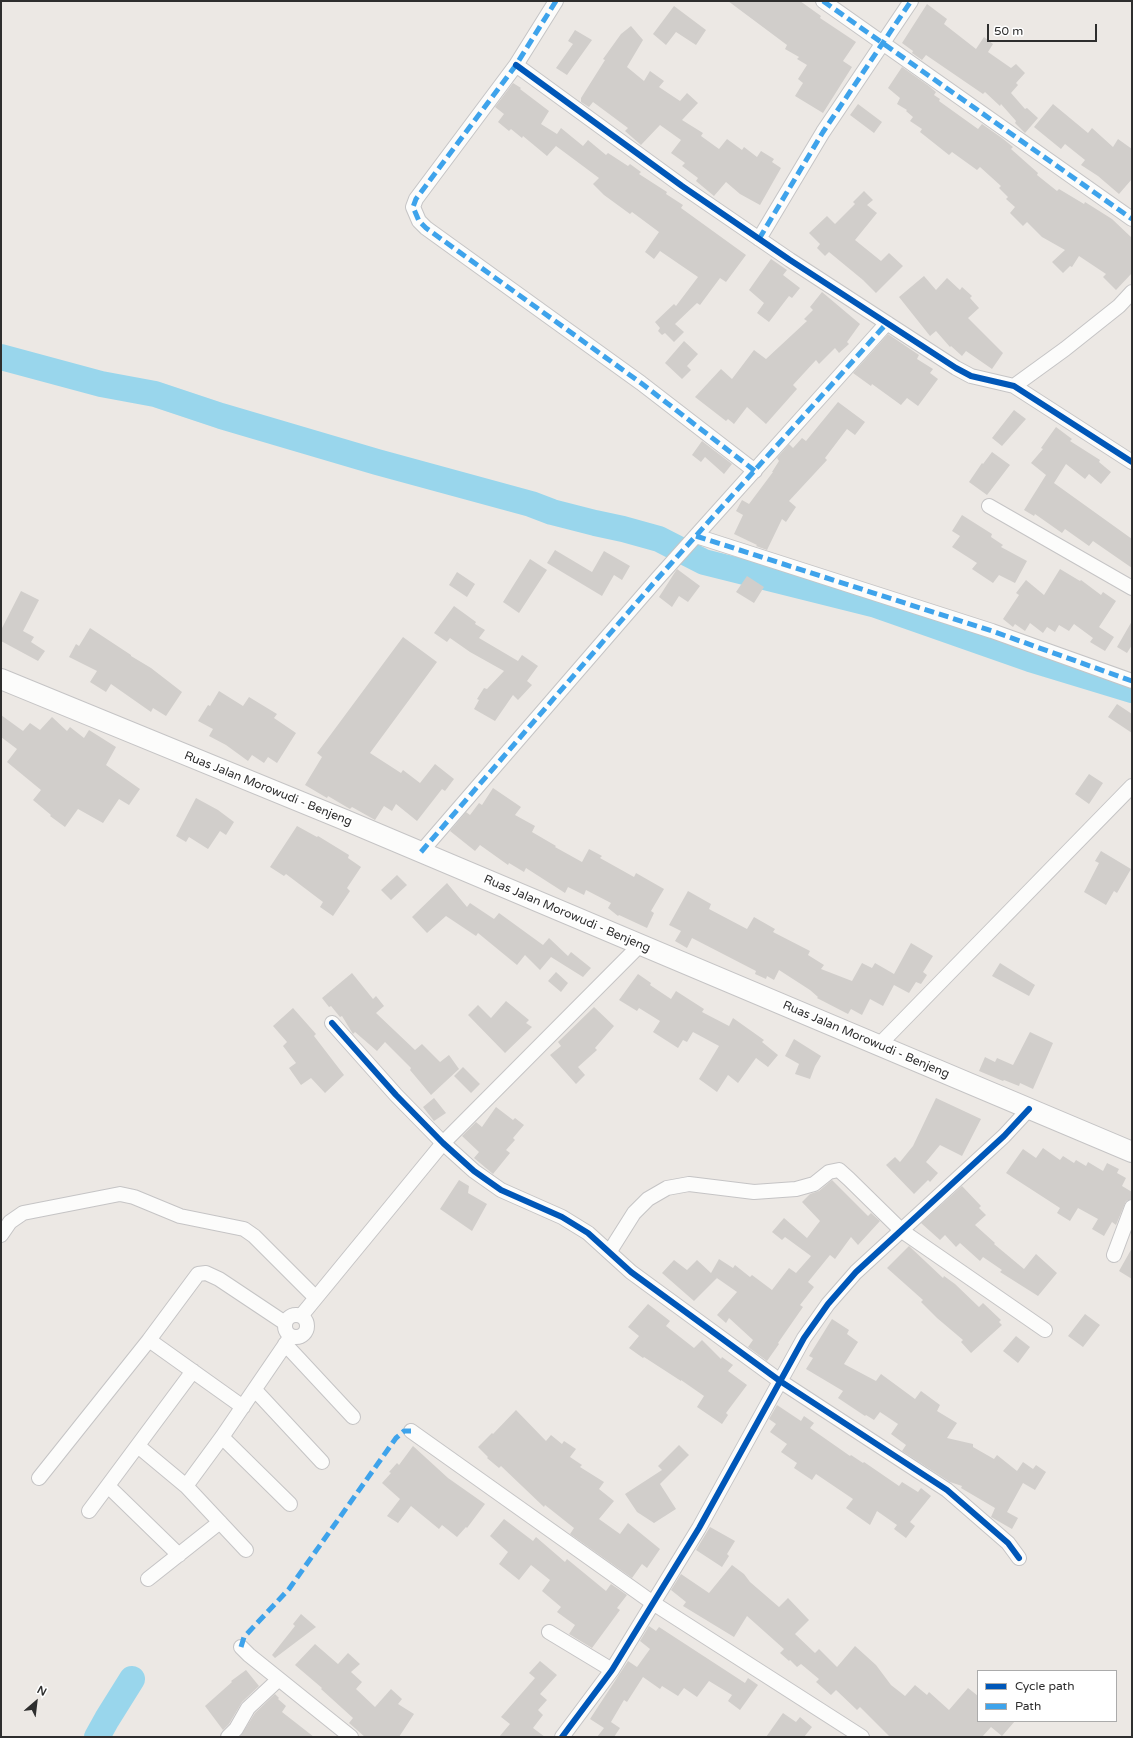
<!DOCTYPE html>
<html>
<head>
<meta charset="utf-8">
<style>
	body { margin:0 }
	#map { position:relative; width:1133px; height:1738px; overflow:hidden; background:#ece8e4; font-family:"Varela Round",sans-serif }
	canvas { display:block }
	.frame { position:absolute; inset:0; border:2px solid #2e2e2e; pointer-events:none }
	.legend { position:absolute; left:977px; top:1670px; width:140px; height:52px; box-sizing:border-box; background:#fff; border:1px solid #ababab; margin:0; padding:5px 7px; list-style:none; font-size:12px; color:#2e2e2e }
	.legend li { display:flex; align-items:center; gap:8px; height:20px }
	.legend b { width:20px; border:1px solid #ababab }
	.north { position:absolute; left:16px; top:1682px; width:40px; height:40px; -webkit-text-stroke:3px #fff; paint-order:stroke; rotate:28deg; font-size:11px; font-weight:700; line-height:16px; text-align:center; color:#2e2e2e }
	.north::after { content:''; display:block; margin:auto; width:14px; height:18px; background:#2e2e2e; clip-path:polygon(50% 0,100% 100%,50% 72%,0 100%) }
	.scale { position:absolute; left:987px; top:24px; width:110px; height:18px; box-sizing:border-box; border:2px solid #2e2e2e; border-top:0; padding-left:5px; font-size:12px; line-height:14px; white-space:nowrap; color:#2e2e2e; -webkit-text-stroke:3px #fff; paint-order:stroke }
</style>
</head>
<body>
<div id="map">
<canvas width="1133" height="1738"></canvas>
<div class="frame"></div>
<ul class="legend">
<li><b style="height:5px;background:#0057b8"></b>Cycle path</li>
<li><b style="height:5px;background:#3ea3eb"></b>Path</li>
</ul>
<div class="north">N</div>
<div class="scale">50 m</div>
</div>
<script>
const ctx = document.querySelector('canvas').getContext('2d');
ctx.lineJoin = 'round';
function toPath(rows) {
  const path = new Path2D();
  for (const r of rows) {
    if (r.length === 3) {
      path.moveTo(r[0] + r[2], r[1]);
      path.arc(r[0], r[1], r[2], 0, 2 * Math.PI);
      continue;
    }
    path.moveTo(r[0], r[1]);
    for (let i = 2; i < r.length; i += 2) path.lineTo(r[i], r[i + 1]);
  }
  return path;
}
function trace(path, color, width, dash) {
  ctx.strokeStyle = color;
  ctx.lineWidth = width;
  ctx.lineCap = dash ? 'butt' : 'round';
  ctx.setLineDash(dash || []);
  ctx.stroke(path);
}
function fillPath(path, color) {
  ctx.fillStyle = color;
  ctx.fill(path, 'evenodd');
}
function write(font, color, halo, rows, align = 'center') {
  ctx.font = font + ' "Varela Round",sans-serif';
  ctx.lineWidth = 4;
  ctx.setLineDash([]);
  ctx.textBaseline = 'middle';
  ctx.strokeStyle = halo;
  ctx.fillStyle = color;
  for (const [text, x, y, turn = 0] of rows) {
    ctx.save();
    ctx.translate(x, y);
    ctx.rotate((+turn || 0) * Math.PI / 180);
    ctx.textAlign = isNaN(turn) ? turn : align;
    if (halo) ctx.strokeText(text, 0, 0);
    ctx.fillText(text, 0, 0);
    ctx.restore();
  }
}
trace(toPath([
	[1,357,101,384,155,394,221,416,377,462,531,504,552,512,595,523,623,529,659,539,704,562,876,605,1030,659,1132,690],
	[97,1737,107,1719,132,1679]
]), '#99d6ec', 26);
fillPath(toPath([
	[728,1,800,1,821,16,820,18,856,42,843,61,852,67,823,113,795,96,803,83,798,79,807,65,797,59,799,57,785,49,787,45],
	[927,4,947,19,944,24,976,49,984,37,993,44,988,52,1011,68,1016,64,1025,73,1016,83,1018,85,1011,93,1025,109,1027,108,1038,118,1025,133,1015,123,1016,121,1001,104,1000,106,985,92,983,94,926,55,922,60,912,53,913,51,902,43],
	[674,6,706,30,696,45,676,32,666,45,653,34],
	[631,26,643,40,627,67,644,81,650,71,664,81,659,87,680,101,687,93,698,103,682,120,703,133,701,136,719,149,727,139,742,150,744,147,757,157,761,151,774,159,772,162,781,168,760,205,740,194,726,182,714,196,696,181,698,178,682,166,685,163,671,153,681,140,660,125,641,145,625,131,628,128,593,102,589,107,581,102,581,98,605,60,603,59,621,34],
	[575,30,592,40,567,75,556,68,573,44,568,41],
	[902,67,929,86,936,92,934,95,940,99,939,101,978,129,982,124,1002,138,1013,147,1011,149,1038,173,1037,175,1057,191,1059,189,1084,204,1085,202,1112,219,1132,238,1132,273,1116,290,1103,277,1106,274,1079,256,1072,267,1070,266,1063,273,1052,262,1065,250,1042,237,1027,222,1023,226,1010,213,1015,207,1006,199,1008,197,999,188,1001,186,980,167,977,170,952,152,949,155,920,132,922,129,910,121,913,117,906,111,907,110,897,104,900,98,888,88],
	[513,83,521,88,520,89,549,111,541,124,557,134,561,128,583,146,588,140,606,155,608,153,628,166,630,164,641,172,639,174,667,192,666,194,683,205,681,208,746,255,726,282,720,278,700,305,697,303,675,324,684,332,674,342,665,333,662,335,658,331,660,328,655,322,674,304,676,306,698,277,660,251,654,259,645,252,659,232,632,212,630,214,604,195,593,184,599,178,556,146,547,156,523,136,522,138,511,129,509,131,498,122,504,114,495,107],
	[858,104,882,122,874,133,850,115],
	[1053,104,1088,133,1092,128,1113,147,1118,139,1132,149,1132,179,1119,194,1098,176,1081,165,1085,160,1065,144,1061,149,1034,127],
	[864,191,873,200,867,205,877,213,855,240,881,261,889,253,903,266,876,293,863,280,829,252,825,256,817,248,820,244,809,233,827,216,835,224,855,204,853,202],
	[771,259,787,270,783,275,800,288,792,298,789,296,769,322,757,313,764,303,749,290],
	[924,276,936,290,947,278,960,290,962,287,972,296,970,298,979,308,968,318,1003,353,992,369,966,351,962,356,951,346,950,347,936,331,930,336,899,297],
	[822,292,860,324,847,342,849,344,839,353,835,348,819,364,816,360,793,385,797,389,766,424,747,407,734,424,728,419,726,421,695,397,721,369,732,379,754,350,766,359,807,321,804,319,813,310,810,307],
	[888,334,919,355,917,359,933,369,930,373,938,379,918,406,907,398,901,405,872,384,871,386,853,373],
	[684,341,698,354,687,366,691,370,682,379,665,363],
	[838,402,865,422,855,435,847,429,825,458,827,460,789,501,796,507,786,522,782,519,767,550,756,546,757,545,734,534,743,515,736,511,742,500,749,504,773,472,772,472,779,461,777,458,789,444,793,448,802,438,806,441],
	[1014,410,1026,419,1002,446,992,438],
	[1056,427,1072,439,1070,441,1100,460,1099,462,1111,472,1101,484,1089,474,1085,479,1066,464,1054,483,1132,539,1132,568,1093,541,1089,546,1065,529,1062,533,1035,514,1034,516,1024,510,1046,475,1031,463,1043,449,1041,448],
	[702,441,732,464,724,474,705,457,701,462,692,455],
	[992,452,1010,465,987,495,969,482,982,463,983,464],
	[962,515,992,534,991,537,1003,545,1001,547,1027,561,1015,583,999,575,993,583,972,569,977,563,952,547,960,536,952,531],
	[555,550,592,572,604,551,630,566,622,580,614,575,602,596,547,563],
	[530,559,547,570,519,613,503,602],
	[677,569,700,586,688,602,679,596,672,607,659,597],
	[1060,569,1080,581,1081,580,1101,595,1103,592,1116,601,1099,627,1114,637,1105,651,1090,642,1093,638,1074,624,1069,631,1059,625,1055,632,1047,627,1043,633,1030,623,1025,631,1015,624,1013,627,1003,619,1019,595,1016,593,1026,580,1044,595],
	[457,572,475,584,467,597,449,585],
	[747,576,764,587,754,603,736,592],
	[21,591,39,600,23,631,34,637,31,642,45,651,38,661,1,641,1,630],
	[454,606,476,622,475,624,485,630,479,638,518,661,522,655,538,666,527,681,532,685,518,700,513,695,495,721,474,709,479,700,477,699,484,688,487,689,504,671,470,652,450,638,447,642,434,633],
	[1132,621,1132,645,1127,653,1117,647],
	[90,628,131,655,131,656,151,668,182,692,166,716,153,708,151,712,111,684,106,692,90,682,97,671,69,657,76,644,79,646],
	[403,637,437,662,370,753,401,773,403,770,420,783,435,764,454,779,445,791,442,789,417,821,396,804,392,811,384,806,375,820,352,807,350,809,328,796,327,798,305,785,322,757,317,753],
	[219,691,243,706,249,697,277,714,274,718,296,733,277,763,268,757,264,763,252,755,248,761,226,745,209,736,213,729,198,721,208,705,210,706],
	[1117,704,1132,714,1132,733,1108,717],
	[1,715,23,731,30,723,40,730,52,717,67,731,70,727,84,738,89,730,116,747,106,765,140,789,129,805,119,799,103,823,78,809,65,827,50,816,51,815,33,800,41,790,7,762,17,749,1,737],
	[1089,774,1103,783,1089,804,1075,794],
	[493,788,521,807,515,815,535,826,532,832,556,846,555,847,582,862,589,849,602,856,600,858,634,877,636,873,664,889,651,911,654,913,647,928,619,915,618,916,608,908,611,903,586,890,584,895,568,887,565,893,526,868,524,872,509,863,508,865,480,845,475,851,450,831,466,812,470,815,479,803,482,805],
	[196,798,218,810,234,822,226,835,220,831,208,849,189,837,186,842,176,836],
	[297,826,317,837,318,836,349,855,348,858,361,867,347,888,350,891,333,916,320,907,323,902,286,874,284,876,270,867],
	[1101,851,1131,869,1117,893,1114,891,1106,905,1084,892,1099,863,1095,861],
	[397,875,407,885,391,900,381,890],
	[447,883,467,907,470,903,494,919,499,913,543,945,549,938,568,956,571,952,591,968,583,977,551,957,540,970,525,955,517,965,478,933,476,936,446,916,427,933,412,917],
	[688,891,711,904,709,909,747,929,754,917,775,929,773,932,810,951,808,955,824,965,821,969,852,981,862,963,872,968,875,963,894,974,911,943,933,956,923,972,927,975,921,984,916,982,909,993,894,985,883,1006,870,999,862,1015,851,1009,848,1014,817,998,818,997,810,990,779,970,774,980,767,976,766,979,755,974,756,971,692,938,687,948,675,941,681,931,669,925],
	[1000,963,1035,985,1029,996,992,976],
	[556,972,568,983,561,992,548,981],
	[352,973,373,999,376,996,384,1006,376,1013,415,1050,422,1044,440,1062,449,1055,459,1069,431,1095,410,1070,411,1068,385,1042,377,1051,355,1032,353,1034,342,1016,340,1017,331,1006,329,1007,322,998],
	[638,974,651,983,650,985,671,999,676,991,704,1009,702,1012,729,1026,733,1018,764,1040,762,1042,778,1055,768,1067,756,1058,738,1083,728,1075,717,1092,699,1079,719,1046,693,1032,687,1042,683,1040,678,1048,653,1032,660,1021,639,1008,637,1011,619,1000],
	[506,1001,529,1020,526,1023,532,1027,505,1053,468,1015,478,1005,491,1018],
	[594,1007,614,1026,595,1048,597,1050,578,1067,585,1075,576,1084,550,1055,561,1046,558,1042],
	[293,1008,316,1034,314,1036,344,1075,325,1093,311,1078,301,1085,289,1068,296,1063,283,1046,287,1042,273,1026],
	[1030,1032,1053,1043,1033,1089,1020,1083,1019,1086,1004,1080,1003,1081,979,1071,985,1057,995,1062,997,1058,1013,1065],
	[794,1039,821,1056,815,1066,810,1079,795,1074,799,1064,785,1056],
	[463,1067,480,1084,471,1093,454,1076],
	[434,1098,446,1113,434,1121,423,1107],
	[936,1098,981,1119,962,1156,940,1145,926,1162,938,1173,930,1182,928,1180,914,1194,886,1165,895,1157,900,1162,913,1146],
	[496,1107,513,1120,515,1118,524,1125,513,1138,515,1140,506,1150,510,1153,493,1174,474,1158,479,1152,462,1136,476,1122,482,1127],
	[1043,1148,1060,1160,1063,1156,1074,1163,1076,1160,1086,1166,1088,1162,1103,1171,1107,1163,1119,1169,1117,1173,1126,1178,1122,1186,1132,1192,1132,1199,1126,1201,1116,1225,1112,1222,1104,1236,1092,1229,1098,1219,1078,1208,1070,1221,1057,1213,1060,1208,1006,1173,1023,1149,1036,1158],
	[459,1180,469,1186,468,1193,487,1204,472,1231,440,1209],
	[832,1180,868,1216,871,1213,880,1221,858,1245,851,1237,835,1259,830,1255,808,1282,814,1287,800,1305,803,1307,778,1343,779,1344,767,1361,748,1347,753,1340,729,1318,726,1323,717,1315,737,1292,714,1276,717,1278,694,1301,662,1273,674,1260,687,1270,697,1260,711,1273,719,1259,733,1268,735,1265,750,1277,752,1275,772,1290,789,1268,796,1273,811,1256,785,1237,782,1240,772,1232,784,1218,807,1238,820,1221,802,1202,810,1194,819,1191],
	[962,1186,981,1206,979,1208,986,1215,975,1225,995,1243,994,1244,1024,1269,1036,1254,1057,1273,1038,1296,1000,1272,1002,1270,983,1257,980,1261,960,1243,956,1247,945,1235,940,1240,921,1223],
	[909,1246,943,1278,944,1276,955,1284,979,1307,983,1303,1001,1320,999,1322,1002,1325,971,1353,961,1342,963,1340,937,1318,921,1302,923,1300,887,1268],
	[1132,1248,1132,1279,1119,1271],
	[648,1304,670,1321,666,1326,694,1348,702,1340,721,1359,722,1357,733,1365,728,1371,747,1385,726,1413,728,1415,722,1424,697,1407,704,1396,681,1380,681,1381,644,1357,643,1358,629,1348,639,1336,628,1327],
	[1085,1314,1100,1325,1083,1347,1068,1336],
	[832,1319,849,1330,847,1334,858,1342,844,1364,876,1381,881,1374,915,1399,921,1391,940,1405,937,1411,957,1423,947,1438,973,1444,973,1447,994,1459,997,1455,1017,1471,1023,1462,1033,1469,1036,1465,1046,1472,1035,1490,1023,1483,1007,1512,1018,1518,1012,1529,991,1517,995,1508,961,1488,962,1486,950,1482,902,1451,906,1445,891,1434,898,1424,880,1412,874,1420,866,1415,865,1416,838,1398,843,1391,806,1369,813,1358,809,1356],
	[1016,1336,1030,1347,1018,1363,1003,1351],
	[777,1405,801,1421,804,1416,814,1423,810,1428,850,1456,851,1455,863,1463,864,1462,899,1486,902,1482,918,1492,921,1488,931,1496,910,1522,915,1526,906,1538,894,1529,897,1525,877,1511,870,1525,846,1508,853,1499,816,1474,812,1480,794,1468,797,1463,781,1452,787,1444,770,1432,776,1424,769,1419],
	[516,1410,546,1441,551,1435,562,1444,564,1441,576,1449,570,1457,582,1465,580,1467,604,1482,599,1489,614,1501,599,1519,620,1534,628,1523,660,1549,647,1568,642,1564,632,1578,570,1534,574,1528,545,1505,544,1507,501,1466,499,1468,487,1458,488,1457,478,1447,492,1433,493,1434],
	[679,1445,689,1455,660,1484,676,1509,654,1523,637,1512,625,1494,662,1470,658,1466],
	[413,1446,448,1478,485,1504,467,1528,466,1527,457,1537,442,1525,439,1529,411,1506,398,1523,387,1516,400,1499,382,1483,391,1473,389,1472,397,1463,399,1465],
	[504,1519,533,1541,536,1537,565,1562,567,1559,606,1591,611,1584,627,1595,617,1608,620,1610,592,1648,569,1634,575,1625,557,1612,561,1607,542,1591,550,1580,531,1565,519,1580,499,1564,508,1552,490,1536],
	[710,1527,735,1541,727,1554,729,1556,722,1567,696,1550],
	[732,1565,744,1574,750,1582,779,1607,788,1598,809,1620,795,1634,815,1653,819,1649,837,1667,855,1646,876,1665,891,1685,905,1696,915,1685,927,1695,929,1692,949,1710,968,1688,978,1696,978,1721,1015,1721,1002,1736,991,1727,982,1737,890,1737,860,1707,857,1710,836,1690,831,1695,816,1682,819,1679,801,1664,797,1667,790,1660,789,1661,780,1653,784,1649,747,1616,734,1637,683,1606,686,1602,671,1590,681,1574,709,1593],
	[301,1614,316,1627,275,1658,272,1655,295,1626,293,1624],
	[649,1626,656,1631,659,1627,745,1683,748,1678,758,1685,740,1710,728,1701,732,1695,709,1681,697,1697,684,1688,678,1696,662,1686,660,1689,643,1677,627,1702,624,1700,611,1722,620,1728,614,1737,597,1737,604,1728,590,1719,628,1661,637,1667,650,1649,640,1641],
	[315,1644,338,1664,348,1653,360,1664,351,1672,362,1682,356,1689,375,1707,391,1689,402,1699,398,1704,414,1714,399,1737,365,1737,349,1723,353,1718,321,1689,322,1688,295,1665],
	[540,1661,557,1675,540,1694,547,1700,538,1710,543,1715,533,1728,545,1737,499,1737,510,1724,501,1717,535,1678,529,1673],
	[246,1670,259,1686,242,1702,229,1724,223,1730,205,1706,232,1682,231,1681],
	[275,1694,279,1698,278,1699,286,1706,282,1712,314,1737,240,1737,255,1713],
	[783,1713,796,1722,800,1717,812,1727,804,1737,766,1737]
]), '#d1cecb');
const street = toPath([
	[556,1,516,65,416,199,413,207,419,221,426,228,641,383,755,471],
	[823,1,1132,219],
	[516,65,682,186,790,260,956,368,971,376,1014,386,1132,462],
	[759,239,823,132,911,1],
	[1014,386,1065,349,1119,306,1132,292],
	[989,506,1132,588],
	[696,536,992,631,1132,681],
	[421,852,658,578,887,323],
	[332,1023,396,1095,443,1143,474,1171,501,1190,562,1217,588,1233,631,1272,780,1381,947,1490,1008,1543,1019,1558],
	[879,1045,1132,786],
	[1,1235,10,1222,23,1213,120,1194,134,1197,180,1216,244,1229,254,1236,315,1297],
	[610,1251,634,1213,648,1199,667,1188,689,1184,754,1192,796,1189,814,1184,829,1172,839,1170,849,1179,902,1231,1045,1330],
	[1114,1255,1132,1207],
	[296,1326,11],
	[301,1316,443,1143,640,945],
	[149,1340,243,1407],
	[285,1344,353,1417],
	[255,1390,322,1462],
	[411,1431,653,1603,862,1737],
	[222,1437,290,1504],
	[138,1446,186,1486],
	[39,1478,149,1340,198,1274,206,1273,219,1279,285,1323],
	[108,1486,179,1555],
	[89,1511,193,1371],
	[246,1550,186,1486,222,1437,291,1336],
	[148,1579,220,1522],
	[549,1632,612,1670],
	[241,1647,249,1655,351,1737],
	[228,1737,236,1729,248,1708,279,1679],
	[562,1737,612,1670,699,1528,804,1338,828,1304,856,1272,1004,1136,1029,1109]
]);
const secondary = toPath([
	[1,679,345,820,1132,1152]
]);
trace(street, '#c5c4c5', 16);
trace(secondary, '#c5c4c5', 22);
trace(street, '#fcfcfb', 14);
trace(secondary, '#fcfcfb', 20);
trace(toPath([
	[556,1,516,65,416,199,413,207,419,221,426,228,641,383,755,471],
	[823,1,1132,219],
	[759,239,823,132,911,1],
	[696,536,992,631,1132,681],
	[421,852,658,578,887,323],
	[241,1647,244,1637,289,1589,396,1438,404,1431,411,1431]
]), '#3ea3eb', 5, [10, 5]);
trace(toPath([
	[516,65,682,186,790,260,956,368,971,376,1014,386,1132,462],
	[332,1023,396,1095,443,1143,474,1171,501,1190,562,1217,588,1233,631,1272,780,1381,947,1490,1008,1543,1019,1558],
	[562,1737,612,1670,699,1528,804,1338,828,1304,856,1272,1004,1136,1029,1109]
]), '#0057b8', 6);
write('12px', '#2e2e2e', '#fff', [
	["Ruas Jalan Morowudi - Benjeng",268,789,22],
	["Ruas Jalan Morowudi - Benjeng",567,914,23],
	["Ruas Jalan Morowudi - Benjeng",866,1040,23]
]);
</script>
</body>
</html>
